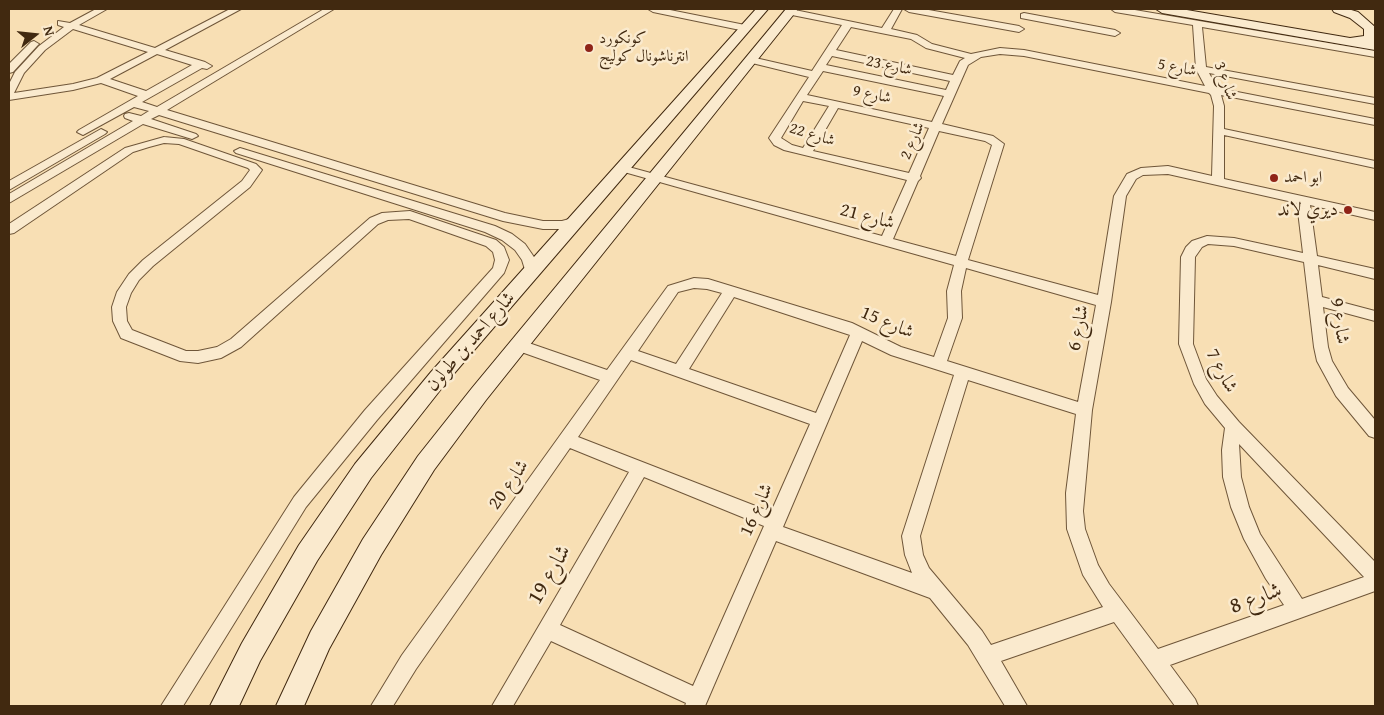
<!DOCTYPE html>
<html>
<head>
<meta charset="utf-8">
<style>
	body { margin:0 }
	#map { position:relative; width:1384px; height:715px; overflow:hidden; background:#f8dfb4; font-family:"Gentium Book Plus",serif }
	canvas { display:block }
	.frame { position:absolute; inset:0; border:10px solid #412910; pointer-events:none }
	.north { position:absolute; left:10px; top:10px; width:50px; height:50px; -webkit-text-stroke:4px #faeace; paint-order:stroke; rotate:74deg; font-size:14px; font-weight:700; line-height:20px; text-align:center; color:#412910 }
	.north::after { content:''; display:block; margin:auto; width:18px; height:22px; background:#412910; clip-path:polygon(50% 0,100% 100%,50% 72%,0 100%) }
</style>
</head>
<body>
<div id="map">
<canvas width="1384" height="715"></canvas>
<div class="frame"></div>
<div class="north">N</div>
</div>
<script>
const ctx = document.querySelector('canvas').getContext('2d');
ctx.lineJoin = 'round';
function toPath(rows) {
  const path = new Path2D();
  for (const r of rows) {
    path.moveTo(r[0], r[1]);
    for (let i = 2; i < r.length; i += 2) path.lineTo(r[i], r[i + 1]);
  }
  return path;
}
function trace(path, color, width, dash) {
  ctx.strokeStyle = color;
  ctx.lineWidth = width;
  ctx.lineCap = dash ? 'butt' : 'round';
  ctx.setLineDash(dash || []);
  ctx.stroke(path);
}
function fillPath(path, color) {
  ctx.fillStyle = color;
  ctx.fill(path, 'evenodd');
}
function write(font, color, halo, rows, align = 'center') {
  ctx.font = font + ' "Gentium Book Plus",Amiri,serif';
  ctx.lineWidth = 5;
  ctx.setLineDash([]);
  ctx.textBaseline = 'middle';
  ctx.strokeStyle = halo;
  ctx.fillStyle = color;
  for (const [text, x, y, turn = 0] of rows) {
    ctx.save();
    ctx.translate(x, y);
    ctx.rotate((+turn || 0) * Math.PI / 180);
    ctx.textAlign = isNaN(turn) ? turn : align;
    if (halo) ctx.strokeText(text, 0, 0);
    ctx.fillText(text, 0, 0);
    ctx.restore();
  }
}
const street = toPath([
	[96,9,107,9,79,25,155,48,230,9,241,9,165,50,205,62,212,66,207,69,202,68,142,102,157,107,324,9,334,9,167,110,505,213,543,221,562,221,576,217,582,221,580,224,562,229,543,229,503,221,159,115,151,119,196,134,198,136,192,139,143,124,9,203,9,194,133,121,125,118,124,116,125,114,129,113,141,116,149,111,134,107,83,135,77,132,79,130,138,96,101,83,73,90,9,100,9,84,15,72,39,46,64,27,58,25,58,21,70,23,96,9],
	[73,29,148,52,97,78,73,84,14,93,24,73,45,50,73,29],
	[157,54,192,65,146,91,110,79,157,54],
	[648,9,665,9,745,25,750,28,745,31,653,12,648,9],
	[790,9,882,28,894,9,902,9,891,29,917,35,932,44,971,54,1000,48,1024,50,1205,86,1196,69,1193,25,1115,12,1111,9,1129,9,1375,51,1375,57,1202,27,1206,67,1375,98,1375,104,1209,73,1217,88,1375,119,1375,125,1221,95,1224,106,1224,129,1375,161,1375,168,1224,135,1224,179,1375,212,1375,220,1310,205,1317,256,1375,269,1375,279,1318,265,1322,297,1375,311,1375,321,1323,307,1328,347,1332,361,1348,388,1375,420,1375,438,1369,436,1336,396,1317,361,1314,347,1304,262,1234,246,1208,244,1202,247,1195,257,1193,344,1206,379,1217,396,1239,422,1375,562,1375,591,1170,665,1195,699,1198,706,1175,706,1114,622,1001,661,1027,706,1005,706,968,645,930,598,776,541,705,706,685,706,686,703,551,641,513,706,492,706,629,472,570,448,416,669,393,706,371,706,402,655,600,380,513,349,511,345,513,341,518,340,523,341,607,370,668,286,694,278,708,279,852,323,901,347,934,357,948,318,947,291,954,265,617,170,615,168,617,166,625,166,882,236,907,180,784,150,774,145,769,138,809,77,748,62,746,60,751,57,812,71,842,25,787,14,785,12,790,9],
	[851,27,911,39,926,48,965,58,960,61,953,75,836,50,851,27],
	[1000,54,1024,56,1209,93,1211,95,1214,106,1212,176,1168,166,1141,168,1127,174,1114,196,1098,295,968,260,1004,144,993,136,942,124,968,65,981,57,1000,54],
	[832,56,950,81,946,90,826,65,832,56],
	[823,71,944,96,932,122,807,95,823,71],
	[803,101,829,106,803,148,792,145,781,138,803,101],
	[838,108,929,128,909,173,813,151,838,108],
	[939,131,985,141,992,145,956,256,893,239,918,181,921,178,920,176,939,131],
	[1168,174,1297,203,1303,253,1234,238,1207,236,1192,241,1186,247,1181,257,1179,344,1194,384,1205,404,1225,428,1222,450,1223,477,1231,507,1244,539,1266,579,1284,605,1158,649,1109,584,1098,565,1085,529,1083,511,1092,410,1111,302,1126,196,1136,179,1143,175,1168,174],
	[966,268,1096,305,1078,402,947,361,962,318,961,291,966,268],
	[694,288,707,289,722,293,676,364,638,351,678,292,694,288],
	[734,297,850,335,816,413,689,369,734,297],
	[862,341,891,355,954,375,902,536,905,555,912,573,783,527,862,341],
	[631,360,810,424,771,512,578,437,631,360],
	[968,380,1076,414,1066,493,1067,529,1083,575,1103,607,991,645,982,631,929,568,923,555,920,536,968,380],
	[1239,444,1364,577,1302,599,1260,534,1249,507,1241,477,1239,444],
	[644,477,764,526,693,686,560,625,644,477],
	[904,9,923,9,1019,26,1024,29,1019,32,909,12,904,9],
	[1024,13,1115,30,1120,33,1115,36,1021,18,1021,14,1024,13],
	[34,41,39,44,37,46,13,72,9,73,9,64,31,42,34,41],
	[101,129,107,132,105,134,9,190,9,181,101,129],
	[164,137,184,139,256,164,262,170,250,187,153,266,139,280,131,293,126,307,127,321,132,330,186,351,198,351,217,347,231,339,370,218,382,213,410,211,496,240,504,247,509,260,504,273,377,420,306,507,183,706,161,706,294,497,365,410,493,268,495,260,493,252,486,246,409,219,388,220,378,224,241,347,221,358,198,363,180,361,121,338,113,321,112,307,117,292,129,274,143,260,242,181,250,170,248,168,179,144,164,143,149,147,133,152,14,233,9,234,9,224,125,148,164,137],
	[240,148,495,226,512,234,525,244,536,260,539,273,537,276,527,276,522,260,515,250,502,240,485,232,236,153,234,151,240,148]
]);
const secondary = toPath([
	[756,9,768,9,445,384,371,478,317,561,260,661,239,706,210,706,242,643,299,545,355,464,431,372,756,9],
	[786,9,798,9,486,400,434,470,381,555,329,649,304,706,276,706,311,631,363,539,418,456,472,388,786,9],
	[1156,9,1181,9,1350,38,1364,36,1364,29,1350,18,1334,12,1332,9,1348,9,1358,12,1375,27,1375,50,1162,13,1156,9]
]);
trace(street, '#6f5639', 2);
trace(secondary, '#412910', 2);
fillPath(street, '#faeace');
fillPath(secondary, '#faeace');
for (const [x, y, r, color] of [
	[589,48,5,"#8f2418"],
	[1274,178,5,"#8f2418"],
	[1348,210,5,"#8f2418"]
]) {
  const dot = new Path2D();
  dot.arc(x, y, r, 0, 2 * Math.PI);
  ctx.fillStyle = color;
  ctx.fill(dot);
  trace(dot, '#faeace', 2);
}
write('16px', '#412910', '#faeace', [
	["كونكورد",599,39],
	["انترناشونال كوليج",599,57],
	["ابو احمد",1284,178]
], 'left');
write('16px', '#412910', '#faeace', [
	["شارع 23",889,66,12],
	["شارع 5",1177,68,11],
	["شارع 3",1225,81,70],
	["شارع 9",872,95,12],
	["شارع 22",812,135,17],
	["شارع 2",913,141,-67]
]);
write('19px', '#412910', '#faeace', [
	["ديري لاند",1338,210]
], 'right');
write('19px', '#412910', '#faeace', [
	["شارع 21",867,217,15],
	["شارع 9",1339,321,82],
	["شارع 15",887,323,23],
	["شارع 6",1079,328,-79],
	["شارع احمد بن طولون",471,342,-49],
	["شارع 7",1221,371,62],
	["شارع 20",509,485,-55],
	["شارع 16",757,510,-66]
]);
write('22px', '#412910', '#faeace', [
	["شارع 19",550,575,-60],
	["شارع 8",1256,599,-20]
]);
</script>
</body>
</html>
